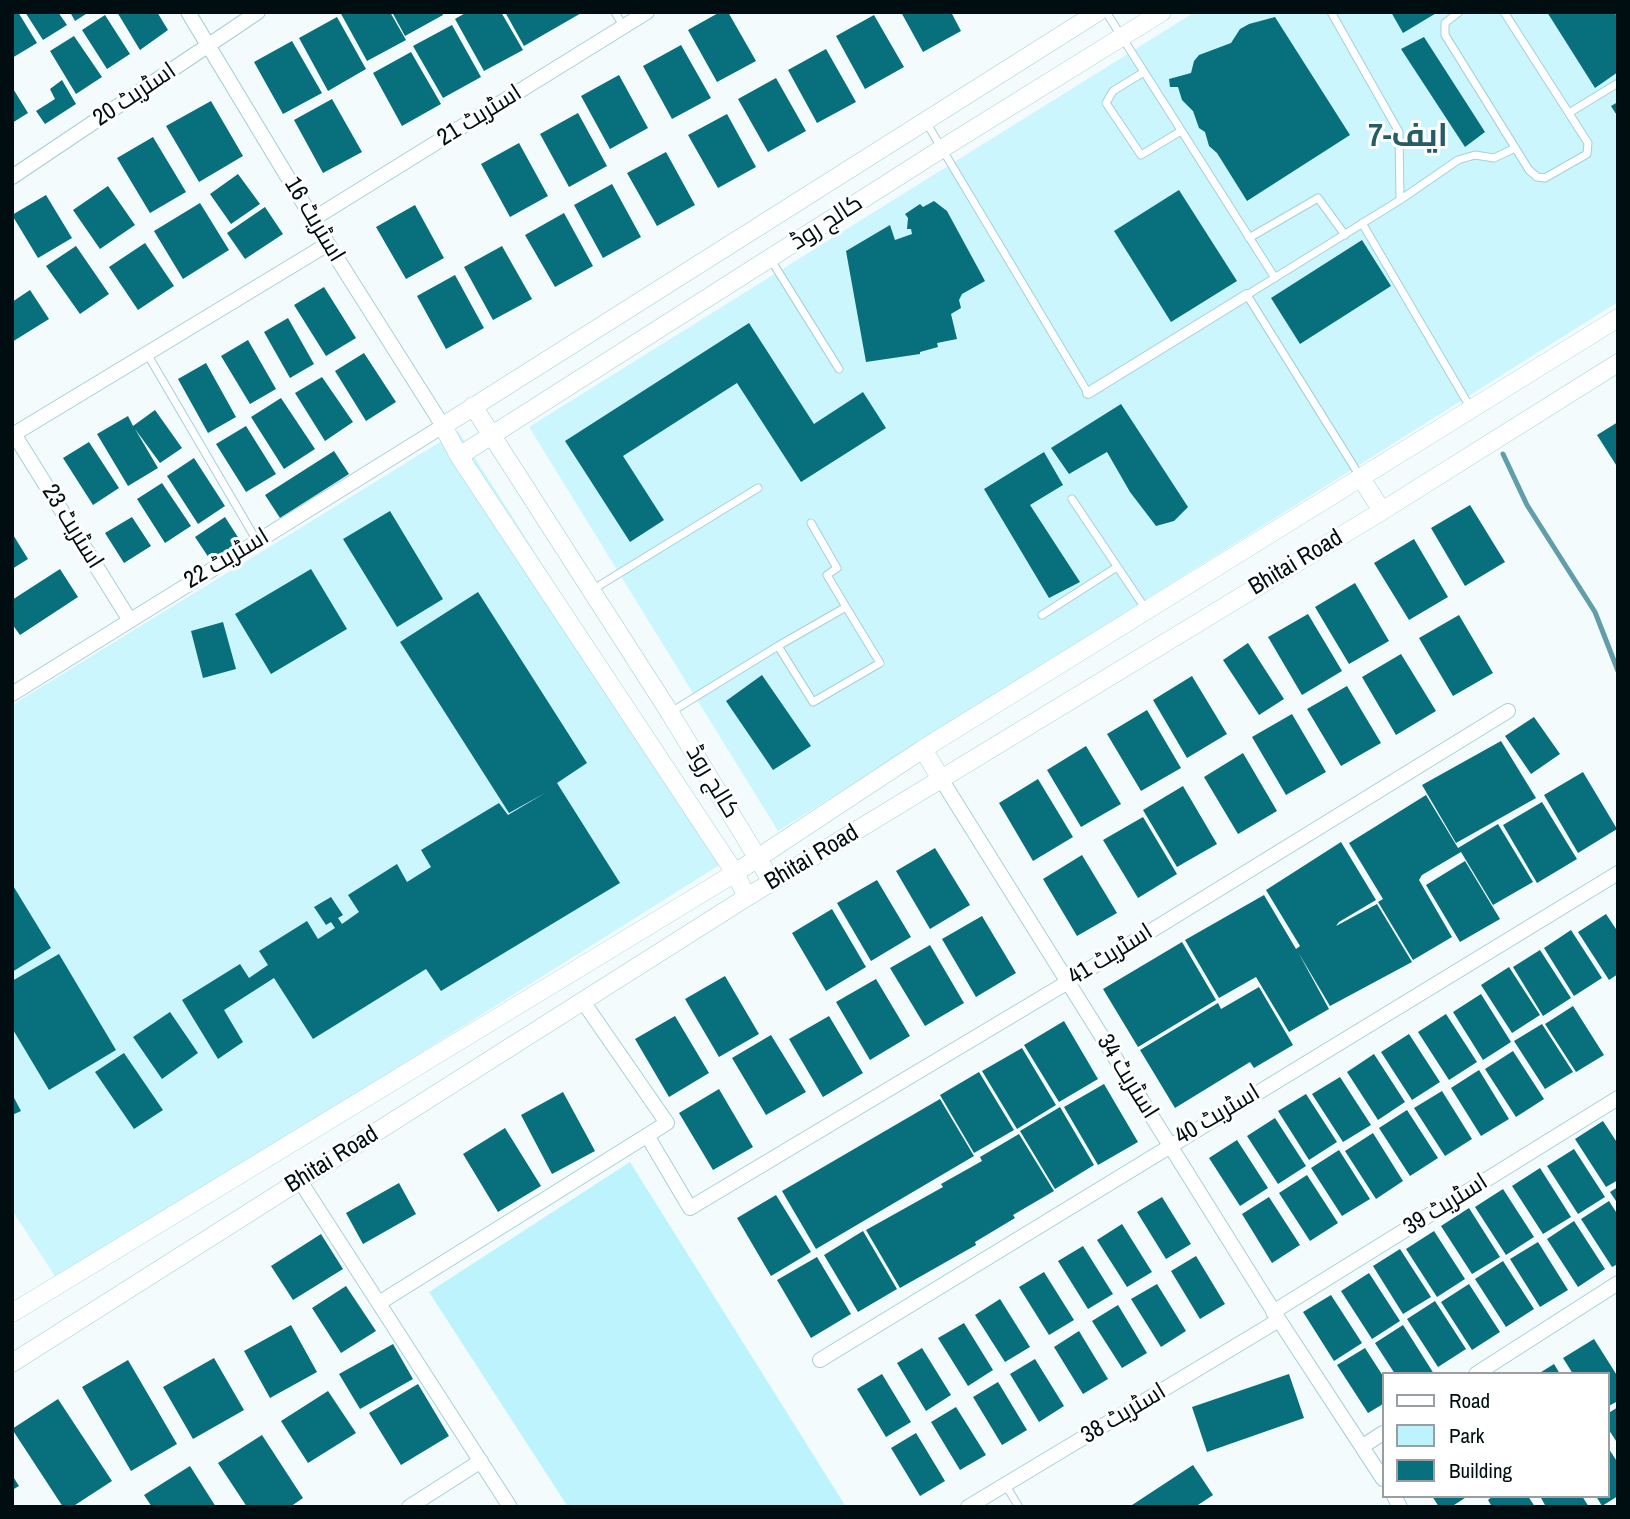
<!DOCTYPE html>
<html>
<head>
<meta charset="utf-8">
<style>
	body { margin:0 }
	#map { position:relative; width:1630px; height:1519px; overflow:hidden; background:#f3fbfd; font-family:"Archivo Narrow",sans-serif }
	canvas { display:block }
	.frame { position:absolute; inset:0; border:14px solid #010e11; pointer-events:none }
	.legend { position:absolute; left:1382px; top:1372px; width:228px; height:126px; box-sizing:border-box; background:#fff; border:2px solid #999fa0; margin:0; padding:9px 12px; list-style:none; font-size:21px; color:#010e11 }
	.legend li { display:flex; align-items:center; gap:14px; height:35px }
	.legend b { width:35px; border:2px solid #999fa0 }
</style>
</head>
<body>
<div id="map">
<canvas width="1630" height="1519"></canvas>
<div class="frame"></div>
<ul class="legend">
<li><b style="height:9px;background:#fff"></b>Road</li>
<li><b style="height:19px;background:#bcf3fc"></b>Park</li>
<li><b style="height:19px;background:#086f7c"></b>Building</li>
</ul>
</div>
<script>
const ctx = document.querySelector('canvas').getContext('2d');
ctx.lineJoin = 'round';
function fillPath(path, color) {
  ctx.fillStyle = color;
  ctx.fill(path, 'evenodd');
}
function toPath(rows) {
  const path = new Path2D();
  for (const r of rows) {
    path.moveTo(r[0], r[1]);
    for (let i = 2; i < r.length; i += 2) path.lineTo(r[i], r[i + 1]);
  }
  return path;
}
function trace(path, color, width, dash) {
  ctx.strokeStyle = color;
  ctx.lineWidth = width;
  ctx.lineCap = dash ? 'butt' : 'round';
  ctx.setLineDash(dash || []);
  ctx.stroke(path);
}
function write(font, color, halo, rows, align = 'center') {
  ctx.font = font + ' "Archivo Narrow",Cairo,sans-serif';
  ctx.lineWidth = 6;
  ctx.setLineDash([]);
  ctx.textBaseline = 'middle';
  ctx.strokeStyle = halo;
  ctx.fillStyle = color;
  for (const [text, x, y, turn = 0] of rows) {
    ctx.save();
    ctx.translate(x, y);
    ctx.rotate((+turn || 0) * Math.PI / 180);
    ctx.textAlign = isNaN(turn) ? turn : align;
    if (halo) ctx.strokeText(text, 0, 0);
    ctx.fillText(text, 0, 0);
    ctx.restore();
  }
}
fillPath(toPath([
	[1195,12,1618,12,1618,302,778,831,529,427],
	[458,431,729,859,58,1281,12,1210,12,705]
]), '#ccf6fd');
fillPath(toPath([
	[630,1162,846,1507,568,1507,429,1292]
]), '#bcf3fc');
trace(toPath([
	[1503,454,1527,505,1595,612,1618,671]
]), '#609ea9', 5);
fillPath(toPath([
	[12,12,18,12,37,43,12,58],
	[25,12,58,12,67,25,43,40],
	[70,12,89,12,75,21],
	[117,12,157,12,168,30,140,50],
	[340,12,390,12,406,40,367,61],
	[392,12,442,12,443,15,405,36],
	[467,12,501,12,523,50,484,71,455,19],
	[505,12,583,12,524,46],
	[720,12,728,12,756,61,717,82,688,30],
	[901,12,951,12,961,31,923,52],
	[1391,12,1438,12,1403,33],
	[1547,12,1614,12,1618,18,1618,72,1595,88],
	[105,15,130,54,107,69,82,30],
	[874,15,904,67,865,89,836,36],
	[337,17,366,69,328,91,299,38],
	[1275,17,1350,135,1247,201,1217,153,1209,146,1205,132,1199,128,1193,111,1182,100,1178,87,1170,87,1169,79,1191,73,1194,61,1199,55,1231,43,1240,29,1249,24],
	[452,25,481,77,443,98,413,46],
	[74,36,102,77,76,94,50,51],
	[1424,37,1485,132,1465,147,1401,49],
	[292,41,322,93,283,114,254,62],
	[681,45,711,98,672,119,643,66],
	[826,49,856,102,817,123,788,70],
	[411,52,441,104,402,126,373,73],
	[619,75,648,128,610,149,581,96],
	[776,78,806,131,768,152,738,99],
	[62,80,76,104,45,124,36,111,55,99,50,89],
	[12,87,28,113,12,123],
	[332,99,362,152,323,173,294,120],
	[211,101,243,156,199,182,166,126],
	[1618,102,1618,117,1611,106],
	[578,113,607,166,569,187,540,134],
	[727,114,756,167,718,188,688,135],
	[153,137,186,192,150,213,117,158],
	[519,143,548,196,510,217,481,164],
	[666,152,695,205,657,226,627,173],
	[238,174,260,204,231,224,210,194],
	[612,184,641,237,603,258,574,205],
	[108,186,135,225,100,249,73,210],
	[1179,190,1237,281,1171,322,1114,231],
	[46,195,72,238,38,258,12,215],
	[934,201,947,211,985,281,962,294,959,300,961,308,951,314,957,339,937,343,938,347,920,352,920,354,866,362,846,251,890,225,895,240,912,234,911,229,907,229,908,218,905,214,920,204,923,207],
	[200,203,229,250,183,279,154,231],
	[415,205,444,258,406,279,376,227],
	[265,207,283,234,245,259,227,233],
	[564,213,593,266,555,287,525,235],
	[1362,240,1391,286,1300,344,1271,298],
	[145,243,174,286,138,310,109,267],
	[76,246,109,294,80,314,46,266],
	[502,246,532,299,493,320,464,267],
	[455,275,484,328,446,349,417,296],
	[324,287,356,338,326,356,294,305],
	[30,290,49,319,12,342,12,302],
	[288,318,314,364,290,378,264,332],
	[749,323,814,424,863,392,886,428,801,482,737,383,623,456,664,520,630,542,565,441],
	[248,340,276,389,250,404,221,356],
	[364,353,396,402,366,421,335,371],
	[206,363,236,417,208,433,178,379],
	[322,377,353,422,325,441,295,393],
	[281,398,315,449,284,469,251,417],
	[1121,404,1188,507,1174,521,1156,526,1130,492,1107,452,1069,474,1051,448],
	[155,410,182,448,160,463,135,429,158,468,128,486,97,434,128,416,133,426],
	[1618,422,1618,468,1597,435],
	[246,426,276,474,246,492,216,444],
	[89,442,119,488,93,505,63,458],
	[334,451,349,474,280,518,265,495],
	[1044,452,1063,485,1030,505,1080,582,1049,598,984,489],
	[194,458,225,506,198,524,167,476],
	[162,483,191,526,165,543,137,499],
	[1470,505,1505,562,1465,586,1431,528],
	[390,511,443,599,397,627,343,539],
	[132,517,151,546,124,563,105,533],
	[225,517,241,542,211,561,195,537],
	[12,533,28,559,12,569],
	[1414,539,1448,597,1409,620,1374,563],
	[60,569,78,597,20,635,12,624,12,600],
	[311,569,347,629,271,674,235,614],
	[1355,583,1389,641,1349,664,1315,607],
	[478,592,587,763,557,783,620,883,441,991,426,969,313,1039,274,978,224,1010,243,1042,218,1059,182,1000,240,964,249,978,268,965,259,951,307,921,318,939,335,928,331,922,326,925,314,907,331,897,343,915,338,918,342,924,359,912,348,895,397,864,407,882,431,867,421,850,499,803,508,815,545,793,509,813,400,642],
	[1308,614,1342,671,1302,695,1268,637],
	[1459,615,1493,673,1453,696,1419,638],
	[223,622,236,669,203,678,191,631],
	[1248,643,1284,699,1259,715,1223,660],
	[1401,654,1436,711,1396,735,1362,677],
	[762,675,811,746,773,770,726,701],
	[1192,676,1227,734,1187,758,1153,700],
	[1347,686,1381,743,1341,766,1307,709],
	[1147,710,1181,768,1141,791,1107,734],
	[1292,714,1326,772,1286,795,1252,737],
	[1534,717,1560,754,1531,774,1505,736],
	[1501,741,1536,798,1456,843,1422,785],
	[1086,746,1121,804,1081,827,1047,770],
	[1243,753,1277,811,1238,834,1204,777],
	[1583,772,1617,829,1578,853,1544,795],
	[1038,779,1073,837,1033,861,999,803],
	[1183,786,1217,844,1177,867,1143,810],
	[1426,795,1458,848,1498,824,1533,882,1493,905,1461,852,1422,875,1419,880,1452,937,1413,960,1378,902,1383,899,1349,843],
	[1542,802,1577,859,1537,883,1503,825],
	[1143,817,1177,874,1138,898,1103,840],
	[1341,842,1376,900,1339,922,1336,926,1377,904,1412,962,1330,1006,1298,952,1329,1009,1289,1032,1256,977,1219,998,1185,940,1264,895,1296,949,1300,946,1266,890],
	[935,848,970,905,930,929,896,871],
	[1082,855,1117,913,1077,936,1043,879],
	[1465,861,1500,919,1460,942,1426,885],
	[877,880,911,937,871,961,837,903],
	[12,884,51,948,12,972],
	[832,909,866,967,826,991,792,933],
	[1606,914,1618,932,1618,974,1609,980,1578,932],
	[982,916,1016,973,976,997,942,939],
	[1571,930,1602,978,1574,996,1544,948],
	[1182,942,1216,1000,1138,1047,1103,989],
	[930,945,964,1003,925,1026,890,968],
	[1540,950,1571,998,1543,1016,1513,967],
	[59,954,116,1050,49,1090,12,1028,12,981],
	[1509,967,1540,1015,1512,1033,1481,985],
	[725,976,759,1034,719,1057,685,999],
	[876,979,910,1036,870,1060,836,1002],
	[1259,987,1293,1045,1254,1068,1250,1062,1175,1108,1140,1050,1218,1003,1221,1009],
	[1481,994,1511,1042,1483,1060,1453,1012],
	[1573,1006,1604,1055,1576,1072,1545,1024],
	[170,1012,198,1053,162,1079,133,1037],
	[1446,1014,1477,1062,1449,1080,1418,1032],
	[675,1016,709,1073,669,1097,635,1039],
	[829,1016,863,1073,823,1097,789,1039],
	[1064,1021,1098,1079,1059,1102,1024,1045],
	[1542,1024,1573,1072,1545,1089,1514,1041],
	[1409,1034,1440,1082,1412,1100,1381,1052],
	[771,1035,806,1092,766,1115,732,1058],
	[1022,1048,1056,1105,1017,1129,982,1071],
	[1513,1051,1544,1099,1516,1117,1485,1069],
	[124,1053,163,1110,134,1129,95,1072],
	[1374,1054,1405,1102,1378,1120,1347,1072],
	[1479,1070,1509,1119,1481,1136,1451,1088],
	[979,1072,1014,1130,974,1153,940,1095],
	[1340,1077,1371,1125,1343,1142,1312,1094],
	[1104,1084,1138,1142,1098,1165,1064,1107],
	[719,1089,753,1147,713,1170,679,1113],
	[1442,1091,1472,1139,1445,1156,1414,1108],
	[563,1092,595,1151,552,1174,521,1115],
	[12,1094,21,1111,12,1115],
	[1306,1094,1337,1142,1309,1160,1278,1111],
	[940,1099,974,1156,816,1249,782,1191],
	[1060,1107,1094,1165,1055,1189,1020,1131],
	[1407,1110,1438,1158,1410,1176,1379,1128],
	[1275,1118,1306,1166,1278,1184,1247,1136],
	[1603,1121,1618,1144,1618,1180,1606,1187,1575,1139],
	[505,1128,541,1186,498,1212,463,1154],
	[1373,1133,1403,1181,1376,1199,1345,1151],
	[1019,1134,1054,1191,1013,1215,1015,1218,975,1242,976,1245,900,1288,866,1230,943,1187,941,1184,982,1161,980,1157],
	[1237,1140,1268,1188,1240,1206,1209,1158],
	[1574,1149,1605,1197,1578,1214,1547,1166],
	[1339,1150,1370,1199,1342,1216,1311,1168],
	[1540,1168,1571,1217,1543,1234,1512,1186],
	[1307,1175,1338,1223,1310,1241,1279,1193],
	[399,1183,416,1214,363,1244,346,1213],
	[1618,1187,1618,1204,1610,1192],
	[1503,1189,1534,1237,1506,1255,1475,1207],
	[776,1195,811,1252,771,1276,737,1218],
	[1162,1197,1191,1244,1166,1259,1137,1212],
	[1269,1197,1300,1245,1272,1263,1242,1214],
	[1609,1201,1618,1215,1618,1264,1612,1267,1581,1219],
	[1469,1208,1500,1257,1472,1274,1441,1226],
	[1574,1221,1605,1269,1578,1287,1547,1239],
	[1122,1224,1152,1272,1127,1287,1097,1240],
	[863,1231,897,1289,858,1312,824,1255],
	[1434,1231,1465,1279,1437,1297,1406,1249],
	[321,1234,343,1269,293,1300,271,1266],
	[1538,1242,1568,1290,1540,1307,1510,1259],
	[1083,1246,1113,1294,1088,1309,1058,1261],
	[1400,1249,1431,1297,1403,1314,1373,1266],
	[1196,1256,1225,1304,1200,1319,1171,1271],
	[817,1257,851,1314,811,1338,777,1280],
	[1503,1261,1534,1309,1506,1327,1475,1279],
	[1044,1272,1074,1320,1049,1335,1019,1287],
	[1369,1273,1400,1321,1372,1339,1341,1291],
	[1157,1284,1186,1331,1161,1347,1131,1299],
	[1469,1284,1500,1332,1472,1350,1441,1302],
	[346,1286,376,1331,341,1353,312,1308],
	[1331,1295,1362,1343,1334,1361,1303,1312],
	[1000,1299,1030,1347,1005,1362,975,1315],
	[1435,1301,1466,1349,1438,1367,1407,1319],
	[1118,1305,1147,1353,1122,1368,1092,1321],
	[964,1323,993,1370,968,1386,938,1338],
	[291,1325,317,1372,270,1398,244,1351],
	[1403,1325,1429,1366,1434,1374,1395,1374,1375,1343],
	[1079,1331,1108,1379,1083,1394,1054,1347],
	[1594,1339,1618,1377,1618,1401,1607,1407,1607,1374,1573,1374,1563,1358],
	[393,1344,413,1379,360,1409,339,1374],
	[922,1348,951,1395,926,1411,897,1363],
	[1365,1348,1383,1376,1383,1404,1368,1413,1337,1365],
	[214,1358,244,1410,193,1439,163,1387],
	[1035,1359,1064,1406,1039,1422,1010,1374],
	[128,1360,177,1444,131,1471,82,1387],
	[1554,1364,1560,1374,1538,1374],
	[882,1374,911,1422,886,1437,857,1389],
	[1289,1374,1304,1418,1207,1452,1192,1407],
	[998,1382,1027,1430,1002,1445,973,1397],
	[418,1384,449,1436,401,1465,369,1413],
	[328,1391,356,1433,308,1463,281,1421],
	[58,1399,112,1481,72,1507,63,1507,12,1429],
	[956,1407,986,1455,960,1470,931,1422],
	[1618,1407,1618,1444,1607,1427,1607,1414],
	[916,1433,945,1481,920,1496,891,1448],
	[262,1435,303,1498,290,1507,247,1507,218,1463],
	[1607,1446,1618,1463,1618,1496,1602,1506,1596,1496,1607,1496],
	[1193,1465,1213,1495,1195,1507,1129,1507],
	[190,1466,216,1507,152,1507,144,1495],
	[12,1475,19,1486,12,1490],
	[1432,1496,1468,1496,1451,1507,1439,1507],
	[1493,1496,1528,1496,1535,1507,1492,1507,1488,1500],
	[1540,1496,1582,1496,1589,1507,1546,1507]
]), '#086f7c');
const service = toPath([
	[615,12,623,26],
	[1106,12,1275,278],
	[1331,12,1399,132,1400,200],
	[1459,12,1445,23,1445,35,1529,170,1537,177,1545,178,1587,154,1588,143,1504,12],
	[1144,72,1113,91,1106,103,1141,155,1181,131],
	[1569,113,1618,83],
	[926,122,1088,393],
	[1362,223,1470,407],
	[1249,238,1318,198,1345,235],
	[771,260,839,369],
	[146,352,257,541],
	[1361,478,1247,295,1400,200,1458,160,1475,155,1494,158,1515,148],
	[1072,499,1145,608],
	[811,523,837,568,827,575,846,607],
	[592,590,758,488],
	[1042,615,1117,567],
	[671,712,778,646,846,607,880,663,813,702,778,646],
	[1006,1486,1019,1507]
]);
const pedestrian = toPath([
	[1088,393,1247,295]
]);
const minor = toPath([
	[12,177,258,12],
	[313,219,647,12],
	[129,619,14,434,328,244],
	[12,694,443,426,328,244,188,12],
	[941,779,1279,1320,1383,1479],
	[648,1137,690,1208,1068,982,1508,711],
	[300,1181,510,1507],
	[379,1303,667,1123,584,1003],
	[1273,1312,1618,1098],
	[820,1360,1618,873],
	[1476,1374,1618,1283],
	[1363,1446,1383,1433],
	[1394,1496,1400,1507],
	[409,1507,481,1461],
	[968,1507,1279,1320]
]);
const tertiary = toPath([
	[473,406,670,713,772,882],
	[459,456,943,148,1162,12],
	[1361,478,1382,511],
	[923,749,941,779],
	[747,897,735,873,459,456,443,426,1098,12],
	[12,1313,735,873,923,749,1618,318],
	[12,1363,747,897,1382,511,1618,363]
]);
trace(service, '#a5d0d7', 9);
trace(pedestrian, '#a5d0d7', 12);
trace(minor, '#a5d0d7', 16);
trace(tertiary, '#a5d0d7', 19);
trace(service, '#fff', 7);
trace(pedestrian, '#fff', 10);
trace(minor, '#fff', 14);
trace(tertiary, '#fff', 18);
write('24px', '#010e11', '#fff', [
	["اسٹریٹ 20",135,95,-34],
	["اسٹریٹ 21",480,116,-32],
	["اسٹریٹ 16",314,220,59],
	["کالج روڈ",827,223,-33],
	["اسٹریٹ 23",72,527,58],
	["اسٹریٹ 22",227,559,-31],
	["Bhitai Road",1296,563,-31],
	["کالج روڈ",712,782,59],
	["Bhitai Road",812,858,-31],
	["اسٹریٹ 41",1111,955,-32],
	["اسٹریٹ 34",1127,1077,58],
	["اسٹریٹ 40",1218,1115,-31],
	["Bhitai Road",332,1160,-32],
	["اسٹریٹ 39",1446,1205,-32],
	["اسٹریٹ 38",1124,1414,-31]
]);
write('bold 32px', '#255d66', '#fff', [
	["ایف-7",1408,137]
]);
</script>
</body>
</html>
